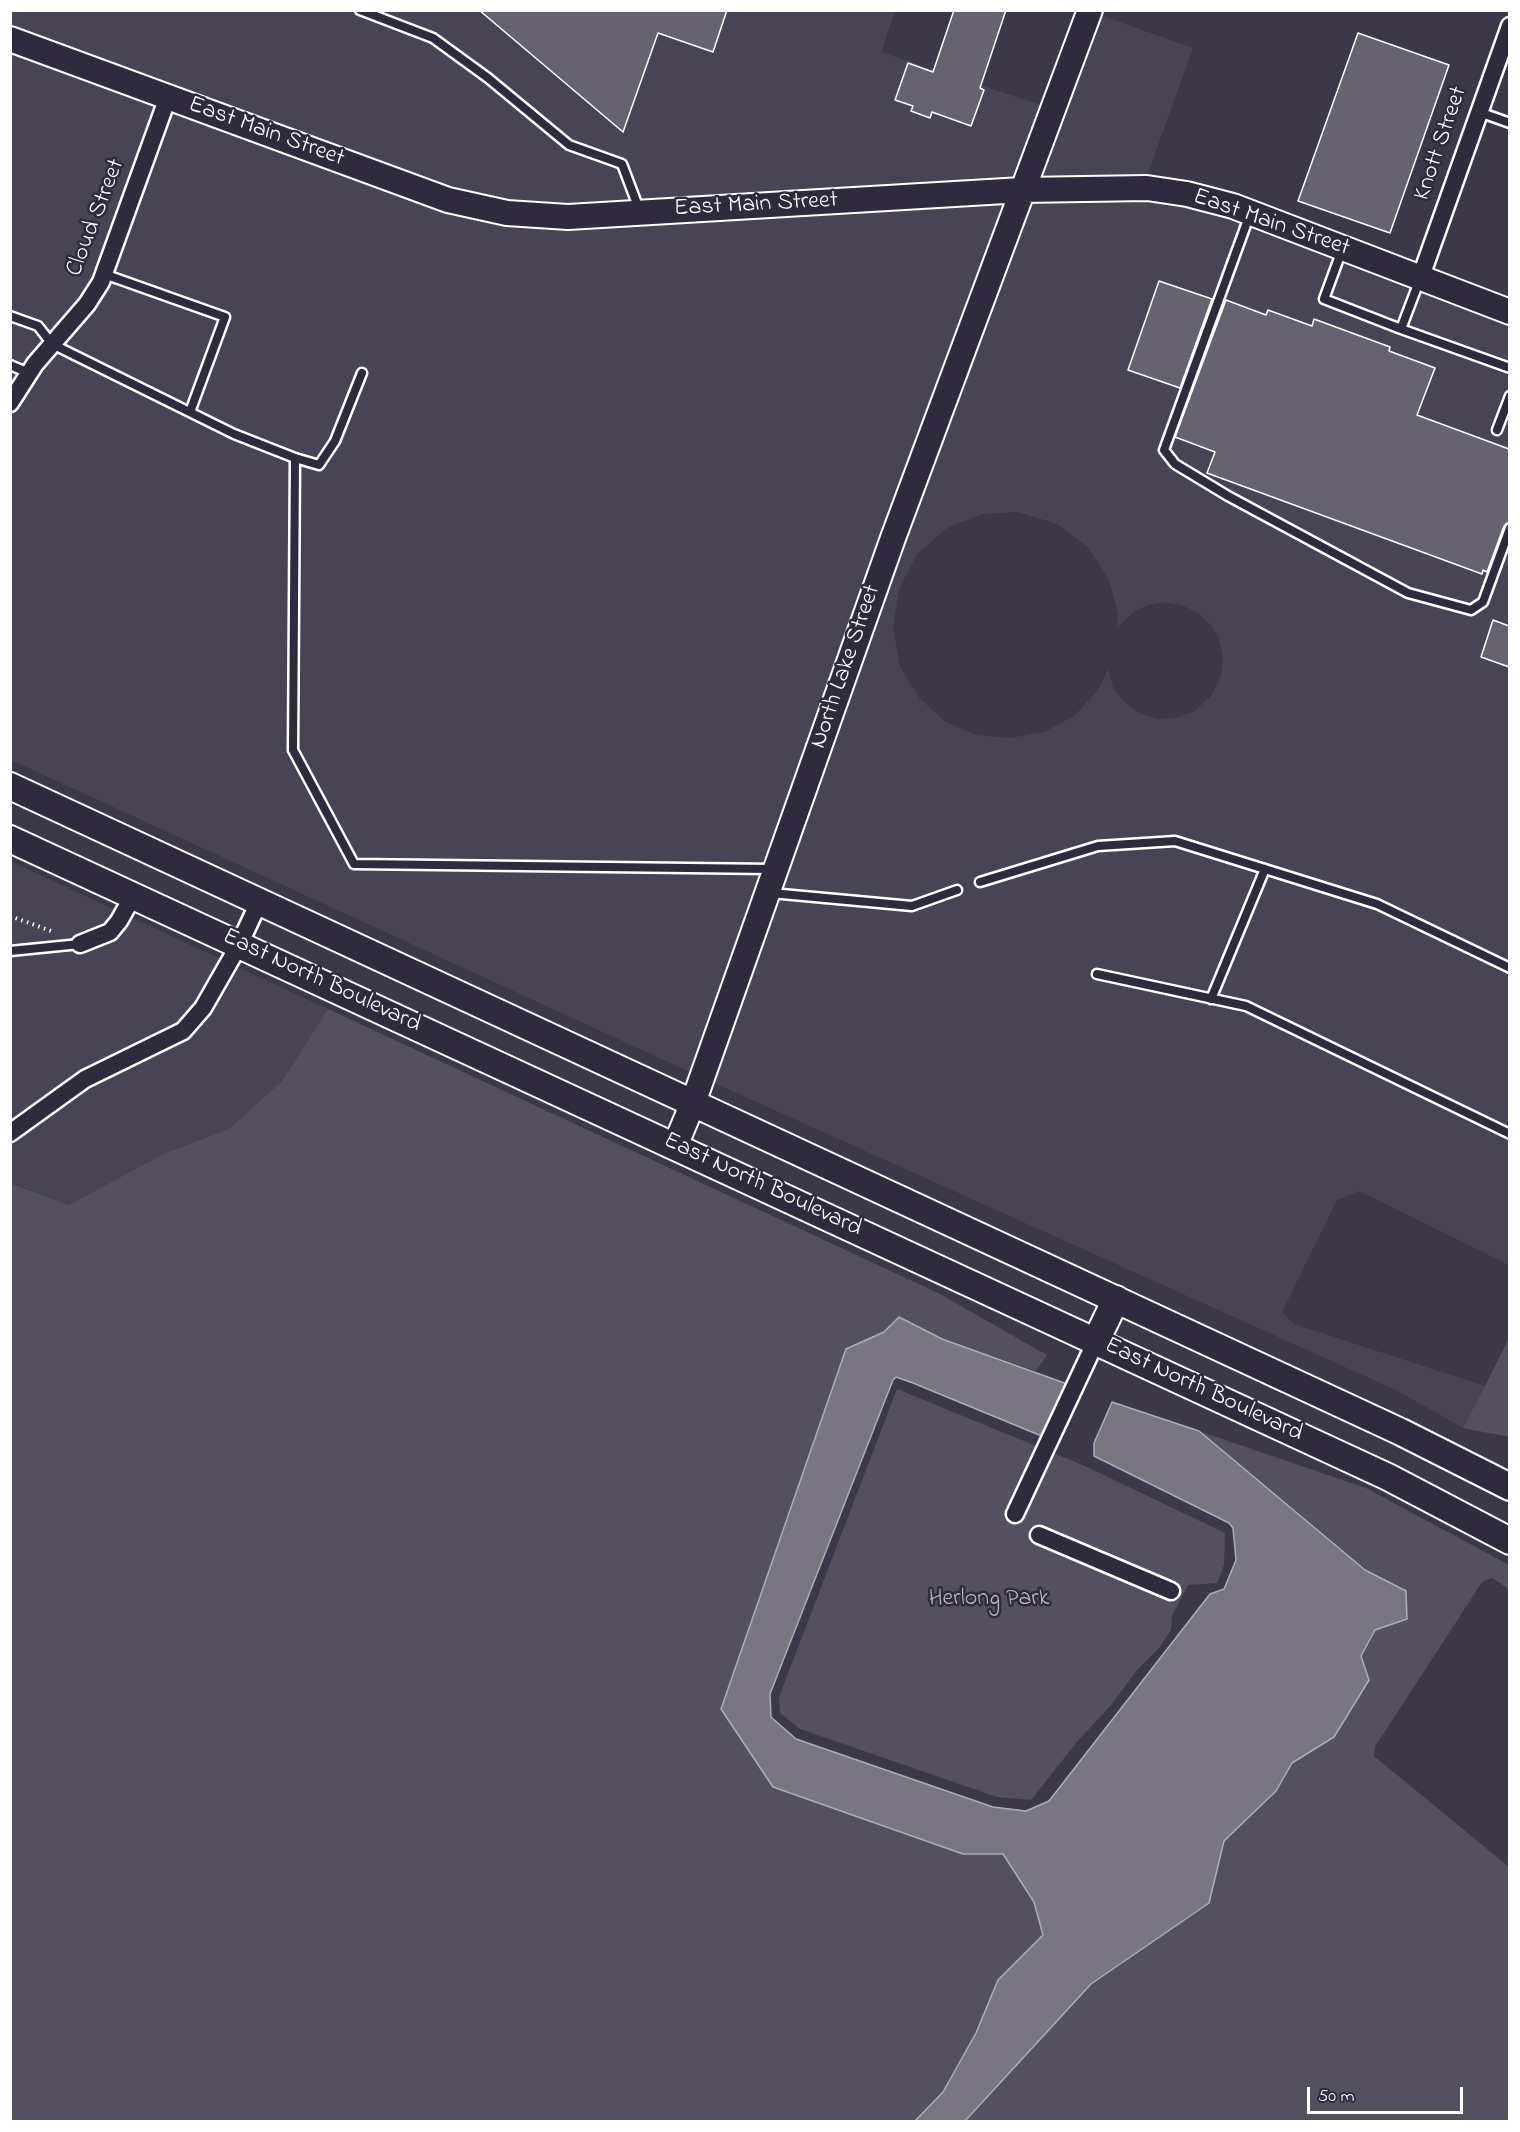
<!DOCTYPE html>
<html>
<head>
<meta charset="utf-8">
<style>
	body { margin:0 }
	#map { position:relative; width:1520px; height:2132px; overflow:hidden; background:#3c3749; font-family:"Indie Flower",sans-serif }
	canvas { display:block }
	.frame { position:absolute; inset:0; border:12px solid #fff; pointer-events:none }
	.scale { position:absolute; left:1307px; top:2087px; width:156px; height:27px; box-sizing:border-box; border:3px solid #fff; border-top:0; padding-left:8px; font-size:18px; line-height:21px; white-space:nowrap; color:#fff; -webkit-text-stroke:4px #2f2a3d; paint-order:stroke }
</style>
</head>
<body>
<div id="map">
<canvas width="1520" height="2132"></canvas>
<div class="frame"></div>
<div class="scale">50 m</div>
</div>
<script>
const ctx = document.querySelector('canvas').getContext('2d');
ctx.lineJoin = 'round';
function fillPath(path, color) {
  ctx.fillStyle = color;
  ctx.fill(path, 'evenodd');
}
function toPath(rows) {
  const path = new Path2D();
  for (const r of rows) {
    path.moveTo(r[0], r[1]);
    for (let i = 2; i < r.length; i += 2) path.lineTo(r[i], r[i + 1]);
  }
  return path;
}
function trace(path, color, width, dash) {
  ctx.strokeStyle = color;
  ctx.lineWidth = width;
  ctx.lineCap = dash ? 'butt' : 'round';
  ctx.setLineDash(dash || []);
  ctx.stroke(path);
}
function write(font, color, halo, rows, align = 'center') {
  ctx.font = font + ' "Indie Flower",sans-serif';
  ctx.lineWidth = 5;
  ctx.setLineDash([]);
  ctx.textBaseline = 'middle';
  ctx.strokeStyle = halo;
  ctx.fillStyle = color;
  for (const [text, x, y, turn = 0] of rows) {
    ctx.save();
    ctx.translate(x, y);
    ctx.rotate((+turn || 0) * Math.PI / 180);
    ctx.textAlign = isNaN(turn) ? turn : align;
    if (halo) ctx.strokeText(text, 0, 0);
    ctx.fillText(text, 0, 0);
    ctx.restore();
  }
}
fillPath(toPath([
	[10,11,895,11,881,52,1044,106,1015,178,1012,179,569,205,509,201,451,189,11,26],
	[1100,15,1193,48,1147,176,1039,177],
	[10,52,443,212,506,225,568,229,1006,203,692,1073,11,760],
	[1145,200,1184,206,1229,217,1509,325,1509,1265,1359,1191,1337,1200,1282,1312,1294,1324,1485,1386,1463,1428,1396,1390,712,1082,903,542,1029,202],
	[1018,512,1057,524,1088,547,1109,580,1118,614,1117,629,1132,613,1148,605,1163,602,1181,605,1197,612,1212,626,1219,639,1223,657,1221,676,1212,695,1195,711,1176,718,1157,719,1141,714,1123,701,1113,687,1108,669,1099,689,1075,715,1044,732,1010,738,976,735,946,722,920,699,900,667,893,628,899,589,917,554,947,528,982,514],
	[10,861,328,1009,282,1081,229,1129,165,1153,69,1205,11,1183]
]), '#494455');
fillPath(toPath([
	[328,1009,940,1294,1047,1355,1036,1371,942,1339,899,1317,884,1332,846,1349,721,1709,773,1787,963,1854,1003,1854,1034,1902,1043,1935,998,1980,976,2033,943,2092,915,2121,11,2121,10,1183,69,1205,165,1153,229,1129,282,1081],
	[1509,1338,1509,1437,1463,1428,1485,1386],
	[897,1389,1085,1466,1225,1533,1224,1565,1217,1583,1188,1585,1172,1616,1171,1630,1159,1648,1137,1670,1112,1704,1077,1742,1031,1800,997,1797,800,1729,780,1713,779,1697],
	[1199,1431,1366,1488,1509,1565,1509,1589,1492,1578,1482,1582,1375,1747,1374,1756,1509,1867,1509,2121,965,2122,1091,1984,1209,1903,1223,1841,1276,1791,1292,1763,1334,1737,1369,1680,1361,1656,1375,1630,1406,1591,1365,1570]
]), '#555060');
const water = toPath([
	[899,1317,942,1339,1070,1385,1044,1437,913,1383,896,1377,893,1380,770,1694,771,1717,796,1739,993,1807,1026,1811,1049,1801,1210,1594,1224,1589,1236,1560,1233,1528,1229,1523,1094,1456,1094,1443,1112,1402,1199,1431,1365,1570,1406,1591,1407,1619,1375,1630,1361,1656,1369,1680,1334,1737,1292,1763,1276,1791,1224,1841,1209,1903,1091,1984,965,2121,915,2121,943,2092,976,2033,998,1980,1043,1935,1034,1902,1003,1854,963,1854,773,1787,721,1709,846,1349,884,1332,899,1317]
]);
fillPath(water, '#797682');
trace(water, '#afadb4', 1.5);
const building = toPath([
	[479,10,727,10,713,52,658,33,623,132,479,10],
	[954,10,1006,10,980,88,984,90,971,126,932,112,930,118,911,111,913,106,895,100,908,63,933,72,954,10],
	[1358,33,1449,65,1390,233,1298,201,1358,33],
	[1159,281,1212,299,1180,388,1128,370,1159,281],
	[1226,300,1266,315,1268,310,1312,326,1314,319,1390,347,1389,351,1435,368,1417,415,1509,449,1509,522,1504,526,1487,572,1483,570,1482,574,1207,473,1215,452,1175,437,1226,300],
	[1493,620,1509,626,1509,667,1481,657,1493,620]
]);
fillPath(building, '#666270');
trace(building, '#fff', 1.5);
const lane = toPath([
	[360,10,433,38,488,78,569,145,622,164,639,209],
	[1479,112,1510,123],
	[1250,214,1164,450,1175,464,1228,496,1408,593,1471,610,1483,602,1510,528],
	[1342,250,1324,299,1401,329],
	[104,274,225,317,190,412],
	[1420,279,1401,329,1510,368],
	[10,316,38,326,52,344,234,434,295,458,319,465,335,441,362,373],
	[10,365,29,373],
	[1497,430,1510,396],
	[295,458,293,750,354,864,772,869],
	[980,882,1098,846,1175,841,1377,904,1510,968],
	[771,893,912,906,957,890],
	[10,951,80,944],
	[1097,974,1246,1006,1510,1134],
	[1211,999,1265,869]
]);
const street = toPath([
	[1420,279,1510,26],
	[10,403,35,364,87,304,101,282,168,97],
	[80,944,110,932,119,921,133,896],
	[10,1133,85,1079,183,1031,203,1008,239,945,259,902],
	[1015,1514,1096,1341],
	[1039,1535,1171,1591]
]);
const secondary = toPath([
	[10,39,448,200,507,213,568,217,1022,190,1147,188,1187,194,1233,206,1510,312],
	[675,1146,693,1103,893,538,1090,10]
]);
const primary = toPath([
	[10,786,1401,1432,1510,1487],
	[10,839,1388,1477,1510,1541],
	[1096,1341,1116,1299]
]);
trace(lane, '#fff', 13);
trace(street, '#fff', 21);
trace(secondary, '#fff', 28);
trace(primary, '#fff', 30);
trace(toPath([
	[10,916,54,932]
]), '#fff', 4, [1.5, 4.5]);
trace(lane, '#2f2a3d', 8);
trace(street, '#2f2a3d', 16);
trace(secondary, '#2f2a3d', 24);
trace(primary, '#2f2a3d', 26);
write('24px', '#fff', '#2f2a3d', [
	["East Main Street",266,133,20],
	["Knott Street",1442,144,-71],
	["East Main Street",756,206,-3],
	["Cloud Street",97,218,-69],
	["East Main Street",1271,224,19],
	["North Lake Street",847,667,-71],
	["East North Boulevard",321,982,25],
	["East North Boulevard",762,1186,25],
	["East North Boulevard",1203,1391,25]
]);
write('24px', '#bbb9bf', '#2f2a3d', [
	["Herlong Park",989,1600]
]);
</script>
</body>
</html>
